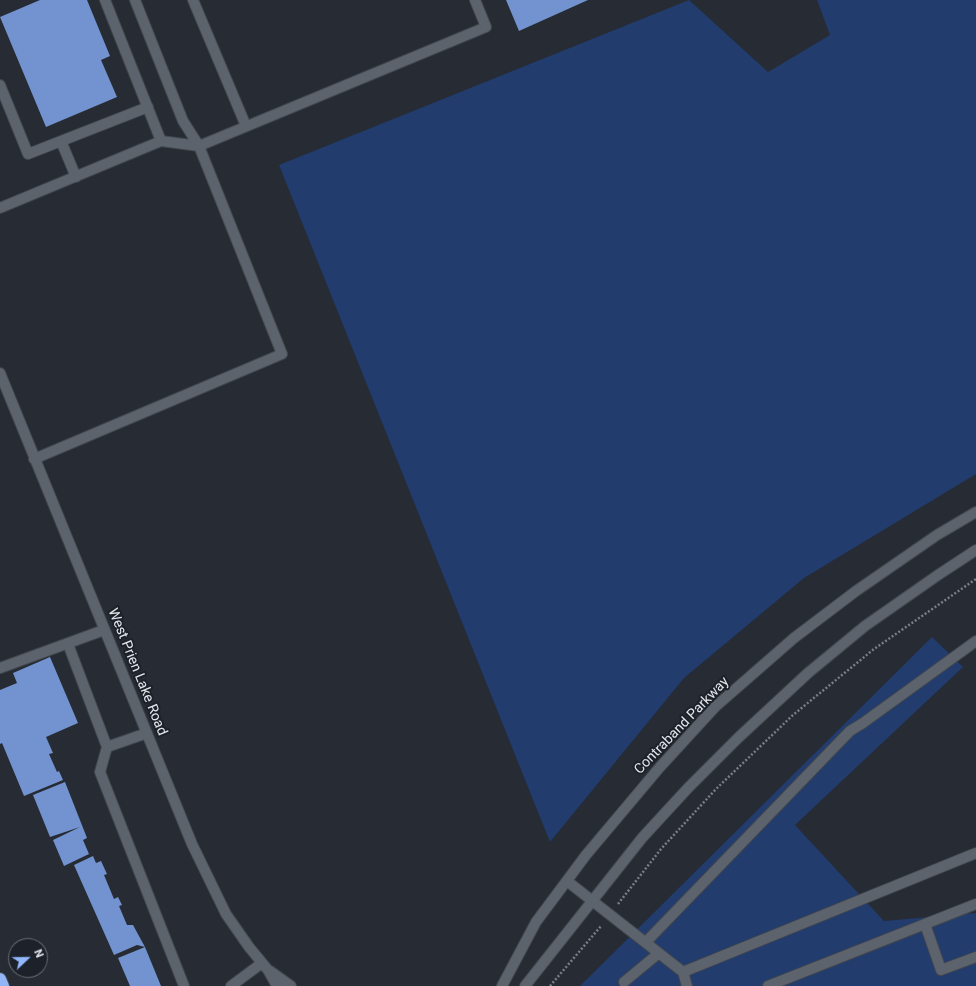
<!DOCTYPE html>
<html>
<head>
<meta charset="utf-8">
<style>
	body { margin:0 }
	#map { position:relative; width:976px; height:986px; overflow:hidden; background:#262b34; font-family:Roboto,sans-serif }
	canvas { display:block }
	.north { position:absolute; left:8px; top:938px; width:40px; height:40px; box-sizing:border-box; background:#1d222a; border:1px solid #6c7178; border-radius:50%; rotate:68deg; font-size:11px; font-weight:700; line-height:16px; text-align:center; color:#e3e7ec }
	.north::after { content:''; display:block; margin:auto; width:14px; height:18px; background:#92b7fd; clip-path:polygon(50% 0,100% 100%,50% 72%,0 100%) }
</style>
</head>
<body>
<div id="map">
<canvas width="976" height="986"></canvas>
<div class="north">N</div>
</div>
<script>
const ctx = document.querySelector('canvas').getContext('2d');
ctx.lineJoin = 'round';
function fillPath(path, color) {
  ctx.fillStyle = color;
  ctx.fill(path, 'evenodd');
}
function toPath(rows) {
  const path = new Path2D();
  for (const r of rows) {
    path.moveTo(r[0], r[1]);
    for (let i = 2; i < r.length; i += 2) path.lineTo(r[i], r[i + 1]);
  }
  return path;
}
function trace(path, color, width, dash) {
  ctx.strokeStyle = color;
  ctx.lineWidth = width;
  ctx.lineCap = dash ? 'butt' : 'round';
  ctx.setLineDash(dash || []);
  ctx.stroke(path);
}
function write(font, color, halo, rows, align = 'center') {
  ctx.font = font + ' Roboto,sans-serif';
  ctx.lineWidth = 4;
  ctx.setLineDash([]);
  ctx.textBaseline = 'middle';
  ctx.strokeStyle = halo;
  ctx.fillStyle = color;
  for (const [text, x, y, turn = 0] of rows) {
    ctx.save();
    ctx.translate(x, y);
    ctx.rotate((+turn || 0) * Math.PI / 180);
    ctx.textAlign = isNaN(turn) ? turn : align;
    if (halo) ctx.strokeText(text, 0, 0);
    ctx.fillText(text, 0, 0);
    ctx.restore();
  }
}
fillPath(toPath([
	[689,0,768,72,830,35,817,0,976,0,976,474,804,578,684,678,550,842,279,165],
	[932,637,963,667,795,825,884,921,976,913,976,986,580,986]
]), '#223c6e');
fillPath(toPath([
	[40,0,87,0,110,56,101,60,117,97,46,127,0,17],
	[506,0,588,0,519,31],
	[50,657,78,723,46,737,53,753,49,754,57,772,59,771,63,780,24,796,2,743,0,744,0,690,17,683,13,673],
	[65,782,87,838,83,840,89,854,64,866,53,840,80,827,50,837,33,795],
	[93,856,96,863,101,861,107,874,104,875,114,899,118,897,122,905,119,906,127,925,133,925,145,947,137,945,114,955,74,865],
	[145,947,161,986,130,986,118,958]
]), '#7293cf');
const minor = toPath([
	[193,0,246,126],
	[0,85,28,154,148,107],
	[61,141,76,177],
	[161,141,199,146,486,27,475,0],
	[0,208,161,141,105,0],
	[0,373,192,844,226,914,249,947,268,970,277,986],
	[34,459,282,354,199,146,183,121,135,0],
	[68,644,107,747,100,772,184,986],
	[0,668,104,630],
	[107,747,147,733],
	[567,881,683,972,687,986],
	[925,924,941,970,976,957],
	[646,942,850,731,863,723,976,641],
	[270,971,291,986],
	[683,972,976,853],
	[624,982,659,953],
	[231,986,262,963],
	[502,986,536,922,586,855,660,767,715,707,794,638,856,591,937,535,976,512],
	[525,986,642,838,688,788,738,738,808,673,865,626,938,575,976,550],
	[768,986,976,904]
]);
const highway = toPath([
	[0,979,3,986]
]);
trace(minor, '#42474d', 12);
trace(highway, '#42474d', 14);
trace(toPath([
	[618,904,661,849,716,789,793,715,874,649,976,579],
	[550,986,601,926]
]), '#7a7e85', 2.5, [2, 2]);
trace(minor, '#5d636d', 10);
trace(highway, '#91b5f7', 12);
write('14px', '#e3e7ec', '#1d222a', [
	["West Prien Lake Road",137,672,68],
	["Contraband Parkway",682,726,-46]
]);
</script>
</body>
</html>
